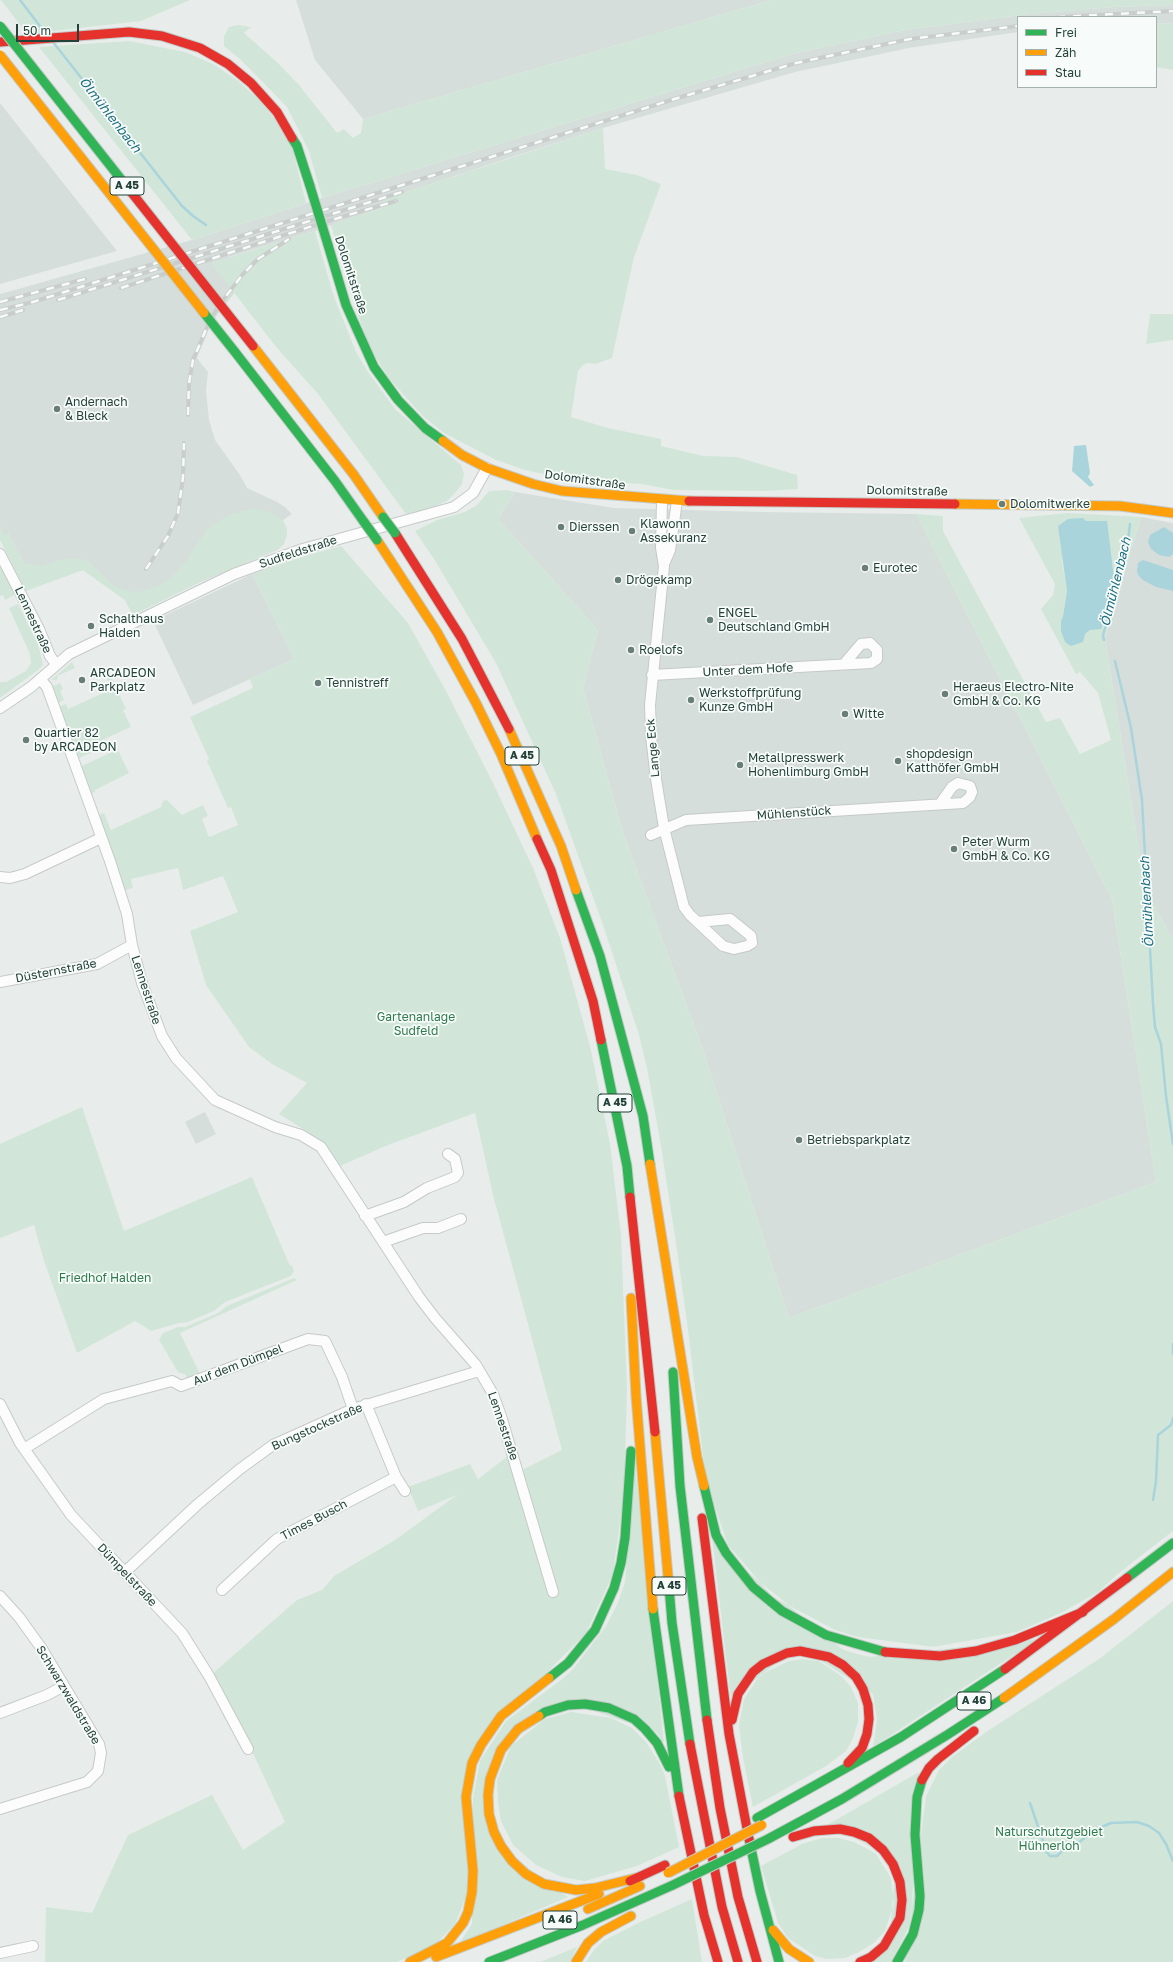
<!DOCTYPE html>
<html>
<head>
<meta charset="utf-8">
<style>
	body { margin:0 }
	#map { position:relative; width:1173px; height:1962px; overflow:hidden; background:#e8edeb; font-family:"Golos Text",sans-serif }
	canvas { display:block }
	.legend { position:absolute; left:1017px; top:16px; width:140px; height:72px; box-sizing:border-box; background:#f7fbf9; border:1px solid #a3b1ad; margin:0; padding:5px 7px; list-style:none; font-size:12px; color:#24423a }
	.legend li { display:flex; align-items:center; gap:8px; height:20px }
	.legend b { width:20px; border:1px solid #a3b1ad }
	.scale { position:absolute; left:16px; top:24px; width:63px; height:18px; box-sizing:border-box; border:2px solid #24423a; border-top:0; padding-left:5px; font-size:12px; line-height:14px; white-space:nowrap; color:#24423a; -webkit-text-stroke:3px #f7fbf9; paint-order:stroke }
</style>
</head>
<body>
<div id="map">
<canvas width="1173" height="1962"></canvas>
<ul class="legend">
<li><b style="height:5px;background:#30b455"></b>Frei</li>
<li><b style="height:5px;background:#ff9f0a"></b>Zäh</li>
<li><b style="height:5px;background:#e5322d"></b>Stau</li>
</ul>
<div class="scale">50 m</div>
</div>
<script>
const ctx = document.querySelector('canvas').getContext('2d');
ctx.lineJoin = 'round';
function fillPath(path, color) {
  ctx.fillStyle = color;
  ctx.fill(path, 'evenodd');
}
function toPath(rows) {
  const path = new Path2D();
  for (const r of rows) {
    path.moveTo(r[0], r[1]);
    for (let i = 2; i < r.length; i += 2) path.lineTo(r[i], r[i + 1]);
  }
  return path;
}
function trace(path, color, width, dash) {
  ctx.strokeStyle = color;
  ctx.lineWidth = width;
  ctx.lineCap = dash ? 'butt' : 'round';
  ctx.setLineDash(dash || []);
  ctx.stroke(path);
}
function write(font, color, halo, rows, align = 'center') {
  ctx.font = font + ' "Golos Text",sans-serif';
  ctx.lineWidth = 3.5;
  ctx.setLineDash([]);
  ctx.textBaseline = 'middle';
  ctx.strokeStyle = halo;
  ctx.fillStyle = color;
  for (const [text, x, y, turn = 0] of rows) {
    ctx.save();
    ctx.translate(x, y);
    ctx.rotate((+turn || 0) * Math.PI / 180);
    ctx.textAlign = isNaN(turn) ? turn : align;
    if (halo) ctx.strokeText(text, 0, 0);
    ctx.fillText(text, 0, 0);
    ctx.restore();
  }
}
fillPath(toPath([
	[296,0,772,0,363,119,315,60],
	[1173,5,1173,23,1156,24,1156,17,1018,17,1018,32,909,48,795,72,603,128,515,156,383,200,384,207,315,231,229,257,239,287,212,322,197,358,208,372,206,391,209,420,215,440,240,475,247,488,277,502,285,507,292,514,283,520,287,532,284,544,277,550,198,583,133,615,125,600,83,570,36,586,8,534,4,536,0,526,0,294,192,240,322,198,792,54,905,30,1029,14,1113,7],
	[0,103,117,251,0,284],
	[515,492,614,508,763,512,916,514,1112,899,1156,1182,789,1318,702,1047,622,830,583,688,598,630,498,519],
	[1141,517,1173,523,1173,939,1146,893,1105,639],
	[252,574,294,659,193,705,153,621],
	[205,1112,216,1134,196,1144,185,1122]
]), '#d6dedb');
fillPath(toPath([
	[1,0,190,0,141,21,27,34],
	[772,0,1173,0,1173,5,1113,7,1029,14,905,30,792,54,322,198,309,151,287,107,241,60,224,46,224,36,229,27,238,25,251,27,244,33,278,63,299,85,337,133,344,129,353,138,361,133,363,119],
	[1173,23,1173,70,1156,67,1156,24],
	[129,41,185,52,213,64,237,80,259,100,278,123,292,147,306,203,192,240,39,47],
	[603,128,605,169,637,175,661,184,634,257,612,358,596,364,588,363,583,365,578,371,571,417,608,428,661,439,661,446,703,456,737,457,797,475,798,489,766,491,673,490,642,484,571,480,525,470,496,460,444,433,423,416,410,402,388,377,370,348,356,310,331,225,384,207,382,200],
	[315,231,333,294,356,352,368,372,396,410,461,465,464,474,462,484,455,493,447,501,431,508,406,514,318,394,277,348,211,263],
	[1150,314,1173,314,1173,340,1146,344],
	[507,490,515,492,498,519,598,630,583,688,622,830,702,1047,789,1318,1156,1182,1112,899,916,514,943,516,943,531,1046,722,1060,718,1080,754,1111,740,1098,693,1080,672,1076,674,1041,609,1053,595,1055,584,1019,518,1068,513,1141,517,1105,639,1146,893,1173,939,1173,1531,1119,1573,1098,1592,1063,1612,1017,1632,933,1647,858,1637,835,1630,773,1597,728,1545,706,1481,688,1330,677,1250,661,1146,647,1068,639,1035,604,928,556,794,496,663,434,559,415,531,437,520,465,512,477,505,489,491],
	[1086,521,1107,521,1090,630,1085,634,1065,642,1061,621,1063,616,1067,591,1062,560],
	[253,509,271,512,283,521,287,528,287,536,280,548,198,583,133,615,125,600,83,570,26,591,0,540,0,526,4,535,8,534,24,563,40,566,65,559,75,558,88,561,114,586,127,591,139,592,162,585,175,574,185,563,207,529,217,522,232,514],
	[341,546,408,623,445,689,493,783,533,868,560,938,590,1046,610,1144,621,1235,627,1388,624,1493,613,1574,586,1633,474,1746,467,1894,455,1924,437,1943,414,1955,396,1962,45,1962,46,1907,92,1913,128,1835,212,1795,243,1850,285,1822,251,1749,212,1674,297,1600,322,1590,334,1576,395,1540,457,1495,418,1511,408,1487,470,1464,478,1479,508,1456,514,1474,562,1450,493,1195,475,1113,388,1145,340,1166,325,1145,316,1137,279,1114,307,1083,272,1064,249,1047,206,985,190,931,238,912,223,876,183,890,178,868,131,879,133,888,122,891,99,815,104,813,111,830,161,807,163,801,167,800,182,815,203,805,208,816,202,819,209,837,238,825,231,807,228,808,207,761,209,759,190,717,253,688,250,679,294,659,252,574,308,555],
	[0,563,15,592,13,596,5,600,3,595,0,596],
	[18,604,38,644,43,665,38,670,0,698,0,682,6,682,26,671,31,663,30,654,9,608],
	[72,662,75,668,57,676,58,679,55,680,51,680],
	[107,668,126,709,123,710,131,727,98,742,101,748,79,758,68,733,59,707,66,704,68,709,112,689,105,674,104,670],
	[60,683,63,689,60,691,64,700,58,703,52,687],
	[116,750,119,752,129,773,95,790,95,792,90,794,82,770,82,766],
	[82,1107,124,1231,252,1177,290,1266,292,1265,294,1271,291,1276,225,1302,214,1311,188,1322,179,1323,151,1331,135,1321,77,1353,44,1261,34,1225,0,1238,0,1144],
	[294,1278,297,1280,180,1333,201,1376,189,1382,186,1375,178,1372,159,1340,163,1333,178,1327,185,1327,218,1313,227,1306],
	[635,1464,664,1743,657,1733,566,1701,494,1753,493,1842,568,1897,459,1944,472,1924,473,1798,480,1761,506,1721,561,1680,573,1669,606,1626,617,1605,625,1582],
	[712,1537,716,1546,842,1649,857,1654,870,1657,1038,1639,873,1747,877,1720,873,1694,798,1646,731,1699],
	[1173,1601,1173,1962,905,1962,926,1796,939,1770,952,1757,986,1732,1099,1659],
	[802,1659,819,1661,841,1676,851,1687,858,1703,858,1722,853,1738,846,1751,826,1766,753,1807,743,1758,739,1726,744,1699,760,1675,789,1661],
	[571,1712,611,1718,632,1728,646,1742,660,1764,665,1776,679,1847,637,1866,585,1881,562,1877,536,1865,513,1845,501,1821,498,1802,497,1780,511,1746,545,1719],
	[919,1772,911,1923,891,1962,871,1962,889,1948,896,1859,827,1825],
	[822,1838,839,1838,854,1842,866,1848,876,1854,891,1878,894,1904,885,1931,874,1943,859,1952,845,1958,827,1959,815,1956,788,1938,778,1923,761,1866,802,1844],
	[692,1899,702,1962,586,1962,594,1950,603,1941,636,1924],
	[577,1947,570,1962,540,1962]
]), '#d1e6d8');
fillPath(toPath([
	[1086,445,1090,473,1088,477,1094,485,1090,487,1072,471,1074,446],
	[1083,518,1086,521,1107,521,1115,586,1108,613,1101,629,1090,630,1085,634,1083,642,1071,646,1065,642,1061,631,1061,621,1063,616,1067,591,1058,526,1068,519],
	[1164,527,1173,533,1173,554,1169,557,1159,555,1151,549,1148,542,1150,535],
	[1143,560,1173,570,1173,591,1156,587,1143,580,1138,575,1137,571,1138,563]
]), '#a9d4db');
trace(toPath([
	[20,0,46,34],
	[53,42,182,206,193,216,206,225],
	[1104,640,1103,635,1117,589,1128,541,1130,524],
	[1115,661,1131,728,1142,800,1153,1004,1155,1027,1161,1044,1166,1096,1173,1144],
	[1173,1344,1173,1354],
	[1153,1500,1156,1481,1158,1435,1171,1425,1173,1418],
	[1030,1803,1043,1841,1044,1849,1050,1856,1057,1856,1063,1850],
	[1077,1844,1094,1830,1111,1823,1137,1822,1149,1826,1159,1833,1166,1844,1173,1861]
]), '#a9d4db', 2.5);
const street = toPath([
	[662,500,661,548,664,566,650,705,651,736,656,779,664,828,684,907,690,915,723,946,734,949,747,946,752,943,751,936,730,919,698,922],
	[0,554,39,629,50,656,56,664],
	[664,564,670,550,677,501],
	[652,675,871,663,877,659,877,650,870,643,861,644,844,664],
	[40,679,47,687,110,861,127,914,132,945,142,983,162,1036,176,1058,215,1100,275,1127,301,1135,321,1147,419,1297,435,1318,476,1365,493,1394,501,1416,553,1592],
	[0,708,31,687,69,654,234,574,303,549,454,507,473,493,487,468],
	[651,835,686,820,963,803,970,797,972,792,970,786,958,783,952,787,940,804],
	[0,877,10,878,25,874,101,838],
	[0,982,97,964,132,945],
	[365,1216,404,1202,427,1188,455,1177,458,1173,455,1159,448,1154],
	[383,1242,423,1228,438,1228,461,1219],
	[0,1404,20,1443,71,1515,182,1633,209,1676,248,1749],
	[24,1449,104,1399,172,1381,181,1386,308,1339,325,1341,342,1377,353,1409],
	[396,1477,405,1491],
	[125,1572,198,1504,240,1469,273,1445,353,1409,479,1371],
	[222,1590,277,1539,396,1477,366,1404],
	[0,1596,19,1617,42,1649,99,1744,101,1753,98,1771,87,1782,0,1809],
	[0,1713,47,1695,64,1686],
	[0,1953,33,1946]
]);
const fast = toPath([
	[292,138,297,146,310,186],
	[328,245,346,305,374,367,398,400,425,428,443,441],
	[235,352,335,481,364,522],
	[576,890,600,956,643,1116,650,1164],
	[601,1040,627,1166,630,1197],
	[673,1372,680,1486,707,1720],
	[704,1486,716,1535,726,1553,753,1587,782,1611,826,1635,885,1652],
	[1127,1578,1173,1543],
	[669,1587,672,1623,690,1744],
	[653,1609,679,1796],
	[549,1678,568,1663,595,1630,614,1588,621,1563,625,1538,631,1451],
	[539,1716,545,1712,568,1705,585,1704,609,1708,634,1719,645,1729,657,1743,669,1767],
	[757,1818,901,1737,1005,1669],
	[749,1839,760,1891,779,1962],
	[768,1839,842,1799,947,1735,1004,1698],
	[489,1962,583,1925,673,1885],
	[897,1962,913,1934,919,1910,920,1896,915,1835,917,1797,922,1780]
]);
const slow = toPath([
	[253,346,354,475,383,517],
	[443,441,462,455,487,468,533,484,562,491,689,501],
	[955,504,1120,506,1173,513],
	[377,540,437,632,476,703,501,754,537,839],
	[509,729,561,846,576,890],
	[650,1164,697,1457,704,1486],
	[631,1298,636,1396,653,1609],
	[655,1432,669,1587],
	[1004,1698,1114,1619,1173,1572],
	[539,1716,518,1729,501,1750,490,1779,488,1795,489,1814,494,1832,501,1846,512,1861,526,1874,544,1884,576,1890,595,1888,640,1877],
	[588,1909,640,1886],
	[773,1930,789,1949,809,1962],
	[436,1957,599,1894],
	[410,1962,447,1943,463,1923,468,1912,472,1892,473,1871,466,1797,472,1763,481,1745,501,1716,549,1678],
	[576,1962,588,1943,601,1932,631,1916]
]);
const jam = toPath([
	[0,42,129,32,162,36,200,48,228,64,251,83,277,112,292,138],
	[689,501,955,504],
	[395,533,462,639,509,729],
	[537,839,551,870,593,1001,601,1040],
	[630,1197,655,1432],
	[702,1518,729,1734,749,1839],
	[885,1652,940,1656,976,1651,1015,1640,1083,1612],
	[1005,1669,1127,1578],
	[707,1720,720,1808,738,1897,757,1962],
	[732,1720,738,1694,753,1672,763,1664,787,1653,800,1651,829,1657,843,1665,856,1677,863,1689,868,1705,869,1719,867,1734,862,1748,848,1763],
	[690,1744,722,1907,738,1962],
	[922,1780,929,1768,938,1759,974,1731],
	[679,1796,704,1915,718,1962],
	[793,1837,814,1831,840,1829,854,1832,869,1838,883,1850,893,1864,900,1882,902,1900,900,1918,884,1946,871,1957,860,1962],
	[630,1881,665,1865]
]);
trace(street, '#c5cac8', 12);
trace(fast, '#c3cbc8', 11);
trace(slow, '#c3cbc8', 11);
trace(jam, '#c3cbc8', 11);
trace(street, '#fcfcfc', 10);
trace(fast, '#30b455', 9);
trace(slow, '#ff9f0a', 9);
trace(jam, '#e5322d', 9);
const rail = toPath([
	[1057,17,1173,11],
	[121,288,328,221,396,201],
	[58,300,402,192],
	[0,302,85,279],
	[0,310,33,302,671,100,796,63,910,39,1018,26],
	[0,317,23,310],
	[188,415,189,383,193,360,210,320,220,304,243,274,258,259,289,239],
	[146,569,168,536,178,513,183,477,184,443]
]);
trace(rail, '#c9cdcc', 4);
trace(rail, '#f7fbf9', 2.5, [8]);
const fastBridge = toPath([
	[0,26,124,183],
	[310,186,328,245],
	[204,313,235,352],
	[383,517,395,533],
	[364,522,377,540],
	[673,1885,768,1839]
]);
const slowBridge = toPath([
	[0,55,204,313],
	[668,1873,762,1825]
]);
const jamBridge = toPath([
	[124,183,253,346]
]);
trace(fastBridge, '#c3cbc8', 11, []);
trace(slowBridge, '#c3cbc8', 11, []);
trace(jamBridge, '#c3cbc8', 11, []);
trace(fastBridge, '#30b455', 9);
trace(slowBridge, '#ff9f0a', 9);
trace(jamBridge, '#e5322d', 9);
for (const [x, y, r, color] of [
	[57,409,4,"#697e78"],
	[1002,504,4,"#697e78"],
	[561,527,4,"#697e78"],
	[632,531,4,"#697e78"],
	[865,568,4,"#697e78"],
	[618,580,4,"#697e78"],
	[710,620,4,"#697e78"],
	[91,626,4,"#697e78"],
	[631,650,4,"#697e78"],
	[82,680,4,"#697e78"],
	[318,683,4,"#697e78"],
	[945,694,4,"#697e78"],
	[691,700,4,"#697e78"],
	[845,714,4,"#697e78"],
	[26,740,4,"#697e78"],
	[898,761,4,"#697e78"],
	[740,765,4,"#697e78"],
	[954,849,4,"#697e78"],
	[799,1140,4,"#697e78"]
]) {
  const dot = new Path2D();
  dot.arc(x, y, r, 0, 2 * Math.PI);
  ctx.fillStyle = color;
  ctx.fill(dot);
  trace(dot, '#f7fbf9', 1.5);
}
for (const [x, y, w] of [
	[127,186,34],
	[522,756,34],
	[615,1103,34],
	[669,1586,34],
	[974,1701,34],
	[560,1920,34]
]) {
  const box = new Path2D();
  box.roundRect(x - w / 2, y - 9, w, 18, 3);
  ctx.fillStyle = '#f7fbf9';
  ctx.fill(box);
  trace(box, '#24423a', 1);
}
write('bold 11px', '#24423a', null, [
	["A 45",127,186],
	["A 45",522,756],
	["A 45",615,1103],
	["A 45",669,1586],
	["A 46",974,1701],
	["A 46",560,1920]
]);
write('12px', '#24423a', '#f7fbf9', [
	["Dolomitstraße",351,275,72],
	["Dolomitstraße",585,480,8],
	["Dolomitstraße",907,491,1],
	["Sudfeldstraße",298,552,-18],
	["Lennestraße",33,620,65],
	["Unter dem Hofe",748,670,-3],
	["Lange Eck",653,748,-95],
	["Mühlenstück",794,813,-4],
	["Düsternstraße",56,971,-11],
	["Lennestraße",146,990,72],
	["Auf dem Dümpel",238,1365,-21],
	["Lennestraße",503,1426,71],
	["Bungstockstraße",317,1427,-24],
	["Times Busch",314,1520,-28],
	["Dümpelstraße",127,1575,47],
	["Schwarzwaldstraße",68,1695,59]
]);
write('12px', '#24423a', '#f7fbf9', [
	["Andernach",65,402],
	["& Bleck",65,416],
	["Dolomitwerke",1010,504],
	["Klawonn",640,524],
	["Assekuranz",640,538],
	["Dierssen",569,527],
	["Eurotec",873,568],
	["Drögekamp",626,580],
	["ENGEL",718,613],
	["Deutschland GmbH",718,627],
	["Schalthaus",99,619],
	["Halden",99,633],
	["Roelofs",639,650],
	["ARCADEON",90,673],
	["Parkplatz",90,687],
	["Tennistreff",326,683],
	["Heraeus Electro-Nite",953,687],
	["GmbH & Co. KG",953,701],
	["Werkstoffprüfung",699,693],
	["Kunze GmbH",699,707],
	["Witte",853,714],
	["Quartier 82",34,733],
	["by ARCADEON",34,747],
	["shopdesign",906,754],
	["Katthöfer GmbH",906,768],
	["Metallpresswerk",748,758],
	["Hohenlimburg GmbH",748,772],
	["Peter Wurm",962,842],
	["GmbH & Co. KG",962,856],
	["Betriebsparkplatz",807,1140]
], 'left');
write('12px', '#2d7a4b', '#f7fbf9', [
	["Gartenanlage",416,1017],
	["Sudfeld",416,1031],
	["Friedhof Halden",105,1278],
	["Naturschutzgebiet",1049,1832],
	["Hühnerloh",1049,1846]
]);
write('italic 13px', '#1c6f80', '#f7fbf9', [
	["Ölmühlenbach",110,115,52],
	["Ölmühlenbach",1116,582,-76],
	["Ölmühlenbach",1147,902,-93]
]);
</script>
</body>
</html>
